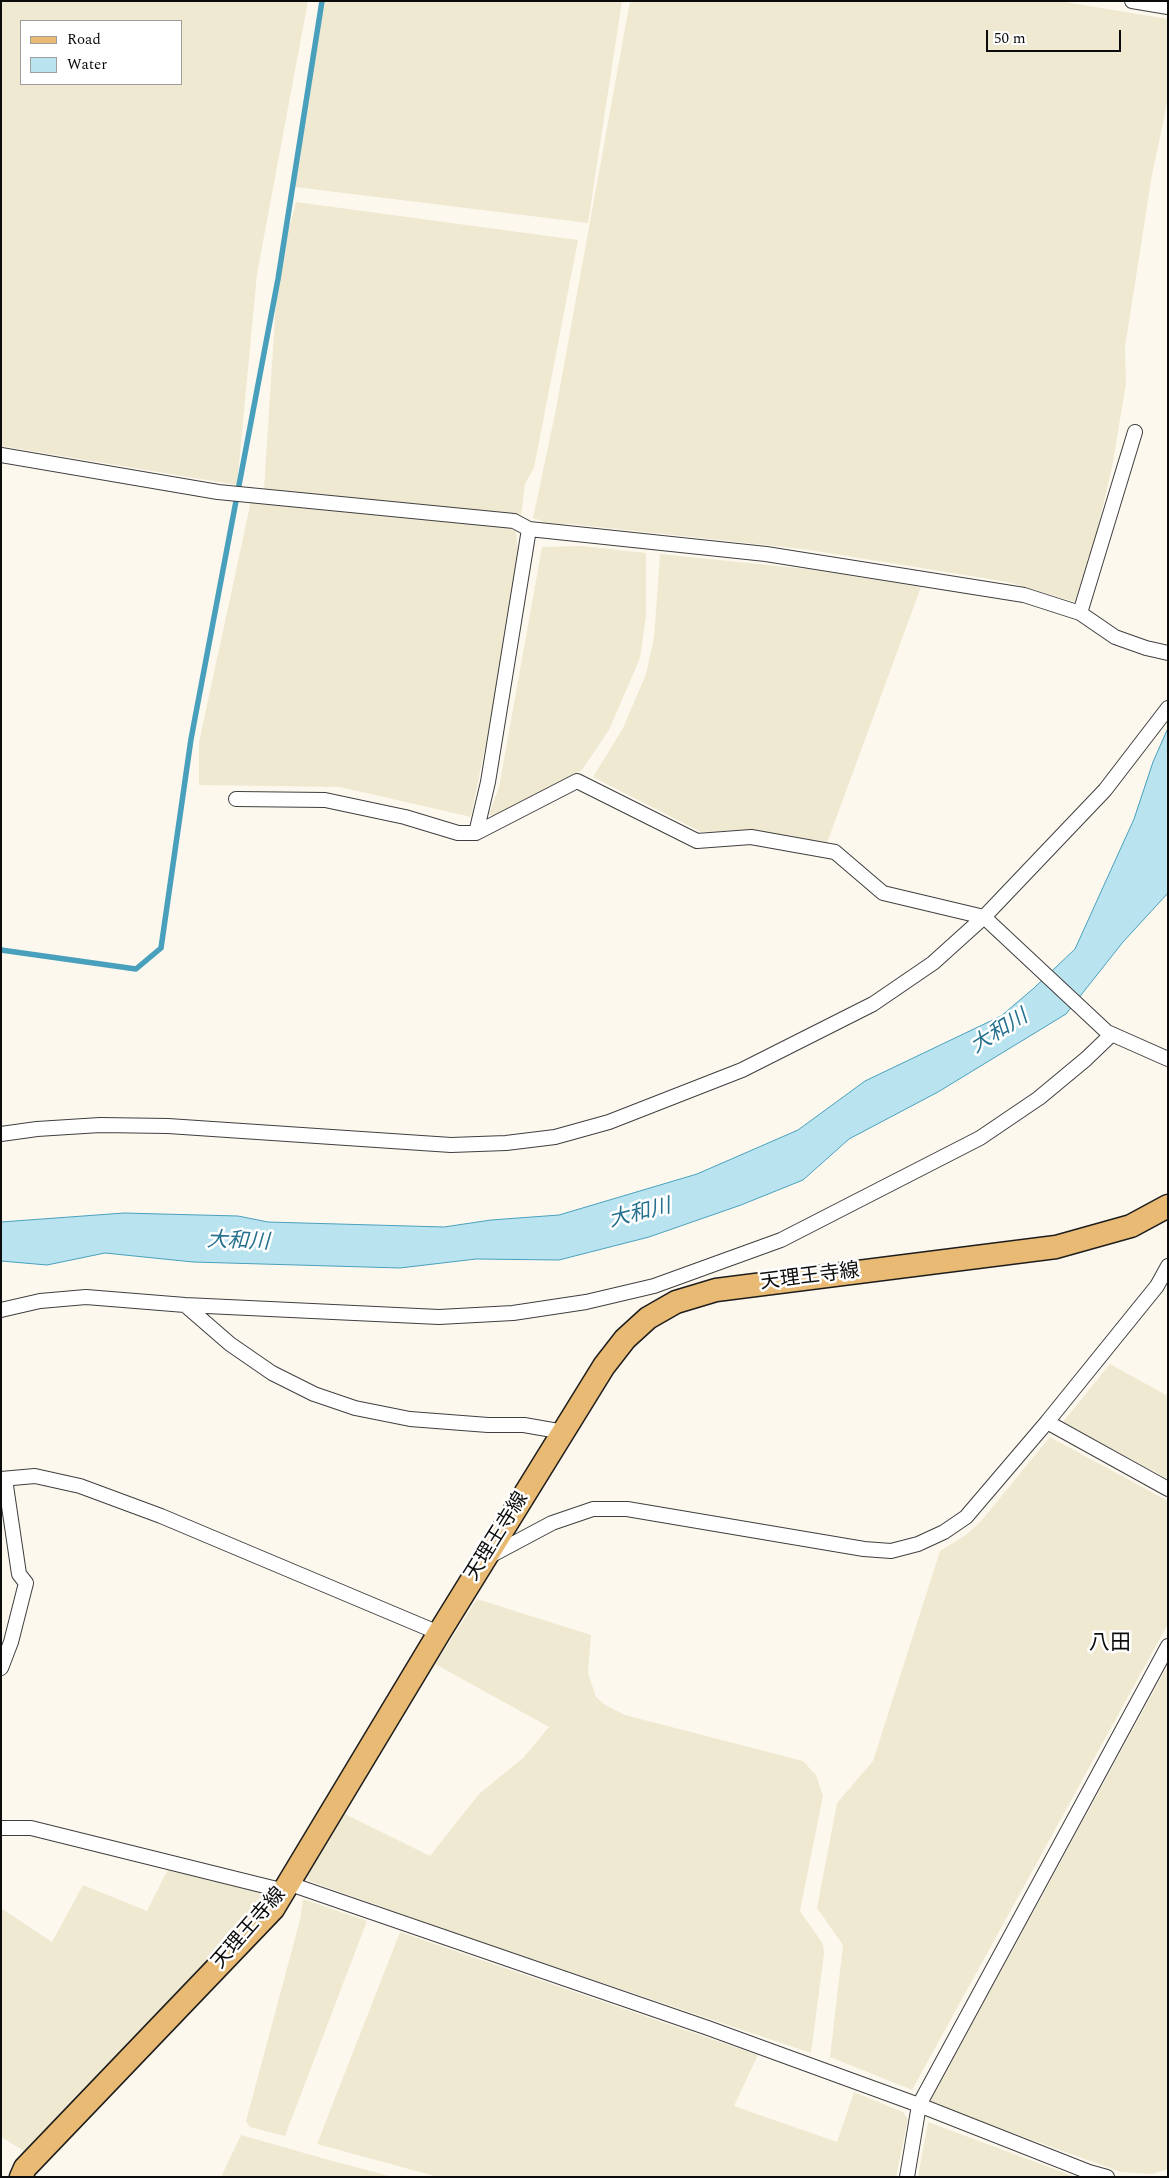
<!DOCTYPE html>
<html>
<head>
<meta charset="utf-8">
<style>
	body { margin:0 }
	#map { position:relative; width:1169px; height:2178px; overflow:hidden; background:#fdf8ee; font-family:Spectral,serif }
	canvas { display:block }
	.frame { position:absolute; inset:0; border:2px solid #0c0c0c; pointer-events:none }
	.legend { position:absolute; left:20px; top:20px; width:162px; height:65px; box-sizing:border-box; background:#fff; border:1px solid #9e9e9e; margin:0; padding:6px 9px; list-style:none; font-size:15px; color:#0c0c0c }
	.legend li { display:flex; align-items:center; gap:10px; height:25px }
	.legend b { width:25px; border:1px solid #9e9e9e }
	.scale { position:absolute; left:986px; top:30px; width:135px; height:22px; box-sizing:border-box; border:2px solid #0c0c0c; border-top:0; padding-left:6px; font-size:15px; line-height:18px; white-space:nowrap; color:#0c0c0c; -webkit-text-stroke:4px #fff; paint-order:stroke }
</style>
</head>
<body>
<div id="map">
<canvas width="1169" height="2178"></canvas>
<div class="frame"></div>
<ul class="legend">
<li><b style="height:6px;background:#e8ba73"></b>Road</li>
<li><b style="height:14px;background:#b9e3ee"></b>Water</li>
</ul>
<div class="scale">50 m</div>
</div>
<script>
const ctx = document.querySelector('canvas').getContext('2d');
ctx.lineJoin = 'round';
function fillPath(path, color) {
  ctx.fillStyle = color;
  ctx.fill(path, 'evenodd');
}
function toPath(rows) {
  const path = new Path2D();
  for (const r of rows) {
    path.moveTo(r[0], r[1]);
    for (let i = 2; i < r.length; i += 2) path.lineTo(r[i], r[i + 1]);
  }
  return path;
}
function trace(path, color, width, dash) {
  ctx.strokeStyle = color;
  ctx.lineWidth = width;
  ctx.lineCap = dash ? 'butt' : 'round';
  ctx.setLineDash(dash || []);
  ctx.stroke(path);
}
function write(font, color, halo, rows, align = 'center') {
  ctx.font = font + ' Spectral,"Noto Sans JP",serif';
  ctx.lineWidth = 5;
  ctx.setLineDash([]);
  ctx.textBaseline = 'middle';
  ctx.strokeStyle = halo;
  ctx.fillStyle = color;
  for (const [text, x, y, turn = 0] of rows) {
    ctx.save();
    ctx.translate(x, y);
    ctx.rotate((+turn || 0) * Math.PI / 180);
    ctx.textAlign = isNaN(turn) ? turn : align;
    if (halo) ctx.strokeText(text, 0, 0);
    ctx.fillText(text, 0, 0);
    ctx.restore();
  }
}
fillPath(toPath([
	[1,1,308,1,257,274,237,485,1,446],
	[21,21,181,21,181,84,21,84],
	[324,1,622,1,588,223,295,187],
	[630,1,1059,1,1168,19,1168,99,1152,175,1125,347,1126,384,1112,467,1095,540,1075,602,1008,582,803,549,570,524,550,524,533,518,556,409],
	[296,202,578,240,534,468,525,484,521,515,264,489,278,270],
	[251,501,510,528,516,532,520,572,471,817,340,787,199,785,199,742],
	[582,546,646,553,646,616,640,658,609,730,582,770,496,818,489,814,499,787,542,547],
	[660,554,807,569,921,587,827,843,748,830,701,832,593,777,623,728,646,674,654,638],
	[1110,1364,1168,1396,1168,1479,1063,1422],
	[1050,1437,1168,1501,1168,1624,912,2090,830,2057,843,1945,817,1908,837,1803,873,1761,940,1551,966,1535,980,1522],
	[477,1599,591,1635,588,1673,596,1697,605,1705,625,1715,803,1761,816,1775,823,1796,800,1911,823,1944,824,1954,811,2053,469,1938,309,1881,307,1877,343,1813,430,1856,479,1794,523,1758,549,1727,435,1664],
	[1168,1665,1168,2169,1152,2174,1121,2172,929,2103],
	[169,1867,267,1895,239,1929,24,2151,1,2137,1,1908,52,1942,83,1885,147,1911],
	[303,1899,367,1921,285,2136,250,2127,246,2121,300,1920],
	[400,1932,758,2055,734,2106,837,2142,854,2092,903,2112,908,2119,896,2177,438,2177,317,2144],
	[928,2122,1076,2177,918,2177],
	[241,2135,329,2160,393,2177,221,2177]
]), '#f0e9d1');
const water = toPath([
	[1168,728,1168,893,1123,942,1066,1014,938,1092,849,1139,803,1180,741,1205,649,1237,559,1260,476,1259,400,1268,193,1262,105,1253,47,1265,1,1261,1,1222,124,1213,238,1216,268,1222,444,1227,491,1220,559,1215,697,1174,798,1130,865,1081,1001,1016,1034,988,1075,949,1134,819,1153,762,1168,728]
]);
fillPath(water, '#b9e3ee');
trace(water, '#48a0bd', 1);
trace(toPath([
	[1,950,136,969,161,948,191,739,278,279,322,1]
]), '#48a0bd', 5.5);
const minor = toPath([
	[1132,1,1168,7],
	[1,455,218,492,514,521,529,529,766,554,1024,595,1080,613,1115,637,1146,648,1168,653],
	[1080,613,1135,432],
	[236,799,325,800,405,817,458,833,476,833,577,781,697,841,751,837,835,852,883,893,984,917,1107,1032,1168,1059],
	[476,833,488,782,529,529],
	[1,1134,37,1129,100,1125,168,1126,451,1145,506,1143,555,1137,609,1122,742,1070,873,1004,933,963,984,917,1105,790,1168,708],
	[185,1305,230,1344,272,1373,314,1394,355,1408,410,1419,488,1425,524,1425,564,1432],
	[1,1310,40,1301,86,1297,185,1305,439,1317,513,1313,586,1302,654,1286,781,1240,980,1138,1039,1098,1086,1059,1112,1034],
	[1047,1422,1168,1489],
	[1,1479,35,1476,80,1486,161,1516,439,1633],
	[490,1556,552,1523,593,1509,627,1509,864,1549,891,1551,918,1544,944,1532,966,1517,1047,1422,1157,1286,1168,1266],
	[1,1668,11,1642,26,1583,19,1574,5,1479],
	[1,1828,31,1828,285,1891],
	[290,1884,708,2028,919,2105,1089,2172,1107,2177],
	[907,2177,919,2105,1168,1646]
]);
const primary = toPath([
	[21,2177,25,2168,273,1909,439,1633,604,1366,625,1339,648,1318,676,1302,716,1290,1056,1247,1131,1226,1168,1206]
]);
trace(minor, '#3f3f3f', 16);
trace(primary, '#1d1d1d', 25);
trace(minor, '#fff', 14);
trace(primary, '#e8ba73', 22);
write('20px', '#0c0c0c', '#fff', [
	["天理王寺線",810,1278,-7],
	["天理王寺線",498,1537,-58],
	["天理王寺線",250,1929,-49]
]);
write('italic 21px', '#25718f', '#fff', [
	["大和川",1000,1033,-32],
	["大和川",640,1215,-14],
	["大和川",238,1243,2]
]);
write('21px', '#0c0c0c', '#fff', [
	["八田",1110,1645]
]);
</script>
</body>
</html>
